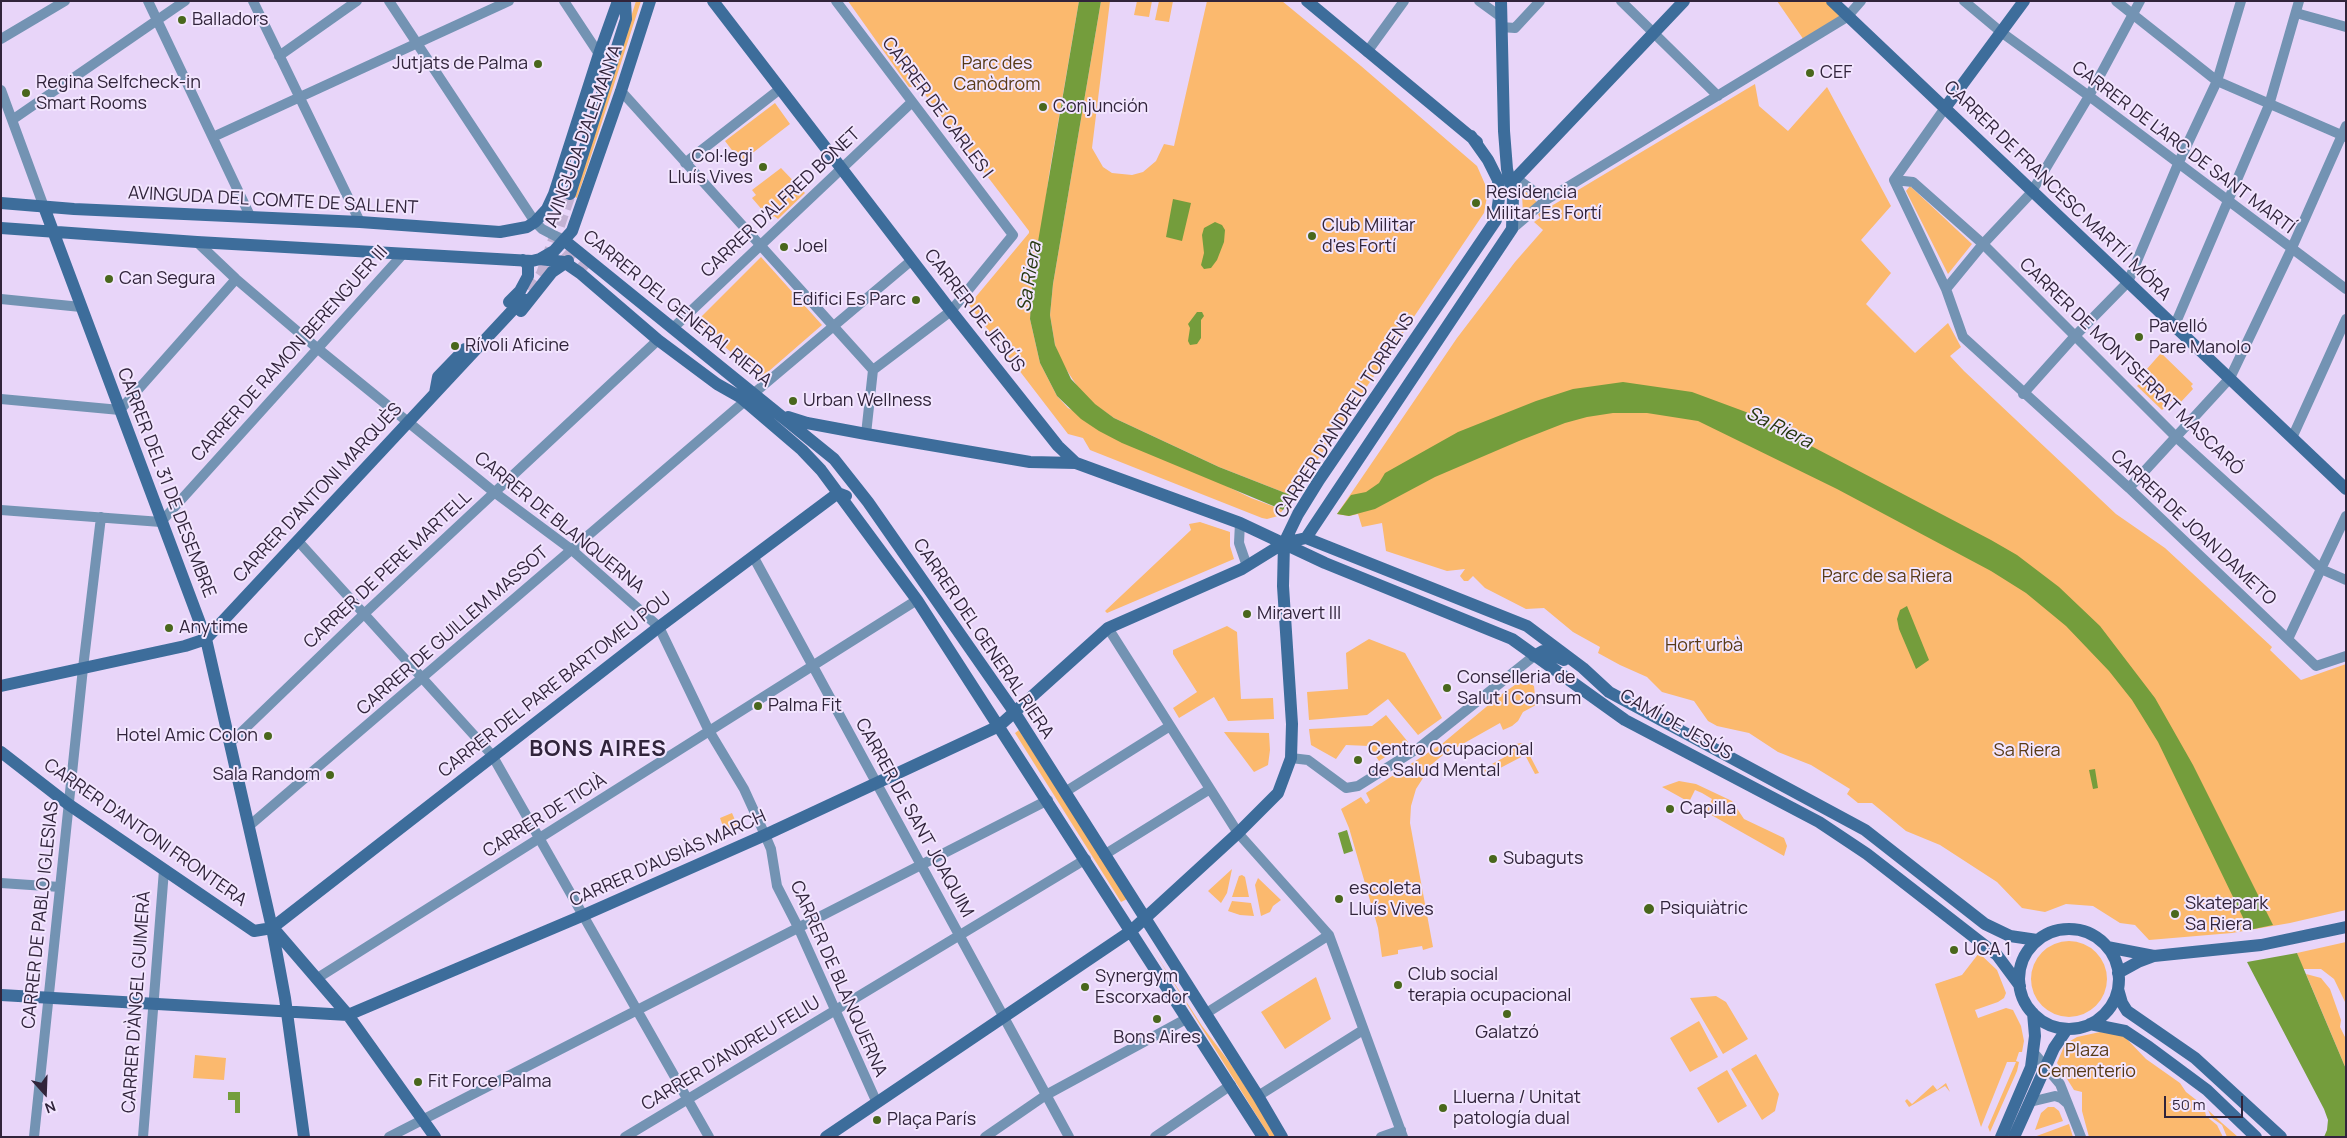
<!DOCTYPE html>
<html>
<head>
<meta charset="utf-8">
<style>
	body { margin:0 }
	#map { position:relative; width:2347px; height:1138px; overflow:hidden; background:#e8d5f9; font-family:Manrope,sans-serif }
	canvas { display:block }
	.frame { position:absolute; inset:0; border:2px solid #31243b; pointer-events:none }
	.north { position:absolute; left:20px; top:1068px; width:50px; height:50px; -webkit-text-stroke:4px #f2e5fe; paint-order:stroke; rotate:160deg; font-size:14px; font-weight:700; line-height:20px; text-align:center; color:#31243b }
	.north::after { content:''; display:block; margin:auto; width:18px; height:22px; background:#31243b; clip-path:polygon(50% 0,100% 100%,50% 72%,0 100%) }
	.scale { position:absolute; left:2164px; top:1096px; width:79px; height:22px; box-sizing:border-box; border:2px solid #31243b; border-top:0; padding-left:6px; font-size:15px; line-height:18px; white-space:nowrap; color:#31243b; -webkit-text-stroke:4px #f2e5fe; paint-order:stroke }
</style>
</head>
<body>
<div id="map">
<canvas width="2347" height="1138"></canvas>
<div class="frame"></div>
<div class="north">N</div>
<div class="scale">50 m</div>
</div>
<script>
const ctx = document.querySelector('canvas').getContext('2d');
ctx.lineJoin = 'round';
function fillPath(path, color) {
  ctx.fillStyle = color;
  ctx.fill(path, 'evenodd');
}
function toPath(rows) {
  const path = new Path2D();
  for (const r of rows) {
    if (r.length === 3) {
      path.moveTo(r[0] + r[2], r[1]);
      path.arc(r[0], r[1], r[2], 0, 2 * Math.PI);
      continue;
    }
    path.moveTo(r[0], r[1]);
    for (let i = 2; i < r.length; i += 2) path.lineTo(r[i], r[i + 1]);
  }
  return path;
}
function trace(path, color, width, dash) {
  ctx.strokeStyle = color;
  ctx.lineWidth = width;
  ctx.lineCap = dash ? 'butt' : 'round';
  ctx.setLineDash(dash || []);
  ctx.stroke(path);
}
function write(font, color, halo, rows, align = 'center') {
  ctx.font = font + ' Manrope,sans-serif';
  ctx.lineWidth = 4;
  ctx.setLineDash([]);
  ctx.textBaseline = 'middle';
  ctx.strokeStyle = halo;
  ctx.fillStyle = color;
  for (const [text, x, y, turn = 0] of rows) {
    ctx.save();
    ctx.translate(x, y);
    ctx.rotate((+turn || 0) * Math.PI / 180);
    ctx.textAlign = isNaN(turn) ? turn : align;
    if (halo) ctx.strokeText(text, 0, 0);
    ctx.fillText(text, 0, 0);
    ctx.restore();
  }
}
fillPath(toPath([
	[636,1,641,1,588,165,577,198,575,197],
	[848,1,1079,1,1049,175,1030,319,1040,363,1057,396,1068,408,1251,498,1283,510,1278,516,1267,519,1262,518,1090,450,1083,438,1068,434,969,305,1029,233,1029,231,920,88,909,87],
	[1101,1,1110,1,1092,148,1103,167,1112,173,1132,175,1143,172,1156,161,1164,144,1174,146,1207,1,1282,1,1361,66,1477,166,1488,191,1484,213,1293,496,1219,467,1114,418,1094,404,1079,389,1062,363,1055,345,1050,315,1053,284],
	[1137,1,1152,1,1149,17,1134,15],
	[1159,1,1173,1,1169,22,1155,20],
	[1777,1,1832,1,1847,17,1806,43],
	[1755,84,1759,106,1788,131,1827,87,1891,206,1861,240,1891,273,1866,304,1915,353,1948,323,1961,347,1950,356,1964,371,2116,514,2165,548,2272,647,2270,650,2301,680,2346,664,2346,910,2290,923,2232,933,2149,940,2135,925,2120,923,2093,906,2066,904,2045,912,2022,908,1997,882,1940,845,1906,831,1872,803,1858,803,1847,794,1850,789,1811,765,1778,752,1749,733,1717,726,1708,721,1694,701,1662,692,1647,677,1620,665,1598,653,1600,647,1573,632,1544,608,1526,609,1485,588,1473,576,1468,581,1464,581,1460,576,1465,569,1447,571,1386,551,1382,523,1362,527,1358,514,1349,516,1337,514,1457,338,1515,262,1543,230,1534,222,1540,218,1538,214],
	[775,103,790,124,741,162,725,141],
	[781,168,805,193,778,219,774,216,770,219,752,198,756,195,752,190],
	[1910,186,1972,244,1948,274,1906,191],
	[1525,191,1538,203,1523,215,1522,193],
	[761,257,822,325,761,378,696,322],
	[2161,353,2193,384,2191,386,2193,389,2180,403,2174,398,2162,410,2137,386,2149,374,2146,370],
	[1200,522,1230,532,1230,546,1234,559,1107,613,1105,611,1191,530,1189,524],
	[1227,626,1237,632,1241,699,1273,698,1274,719,1228,721,1214,697,1179,718,1173,708,1197,692,1173,654,1173,650],
	[1369,639,1405,653,1442,718,1418,735,1388,699,1367,715,1309,720,1307,692,1348,689,1346,653],
	[1525,680,1534,686,1536,705,1523,712,1518,721,1512,726,1503,730,1500,723,1443,755,1432,764,1416,789,1411,806,1410,823,1433,947,1423,950,1422,946,1398,950,1398,954,1382,957,1378,928,1349,828,1341,809,1361,797,1366,804,1370,801,1366,793,1443,743,1498,697,1519,682],
	[1386,715,1408,742,1379,761,1369,746,1346,745,1336,759,1311,745,1309,729,1372,726],
	[1019,730,1127,899,1121,902,1015,733],
	[1224,732,1269,733,1270,750,1268,765,1254,772],
	[1521,743,1530,746,1534,751,1529,754,1539,773,1535,774,1525,755,1485,776,1481,770,1514,752,1511,745],
	[1679,781,1696,784,1732,801,1744,819,1784,838,1787,846,1784,856,1706,812,1712,799,1702,793,1695,790,1689,802,1662,787],
	[732,813,738,827,725,832,720,818],
	[1232,869,1227,893,1221,903,1208,891],
	[1242,875,1245,877,1249,897,1232,897,1239,876],
	[1258,878,1281,900,1273,906,1270,912,1261,916,1255,885],
	[1232,901,1251,903,1254,916,1240,915,1228,911],
	[2069,979,38],
	[2346,942,2346,1004,2334,979,2321,969,2303,969,2297,953],
	[1153,950,1202,1026,1230,1063,1278,1137,1270,1137],
	[1979,953,1997,970,2006,993,2004,998,1998,1002,1975,1010,1978,1018,2006,1008,2013,1010,2021,1026,2024,1041,2022,1052,2019,1052,2016,1061,2019,1062,2017,1071,1990,1132,1988,1127,2016,1062,2007,1062,1981,1127,1935,984,1962,975],
	[2306,974,2321,978,2330,989,2341,1020,2340,1027,2346,1039,2346,1069],
	[1316,977,1331,1019,1285,1049,1261,1012],
	[1716,996,1726,1002,1748,1039,1723,1054,1690,998],
	[1699,1021,1718,1057,1690,1072,1670,1038],
	[2100,1032,2123,1035,2146,1059,2180,1083,2186,1092,2204,1106,2206,1116,2217,1125,2223,1137,2089,1137,2082,1111,2082,1092,2074,1090,2057,1063,2065,1044,2077,1037],
	[1756,1054,1779,1094,1775,1111,1762,1120,1731,1069],
	[195,1055,226,1058,224,1080,193,1078],
	[1727,1070,1747,1106,1718,1123,1697,1088],
	[1946,1083,1950,1092,1945,1086,1909,1107,1905,1101,1907,1099,1912,1104,1933,1085,1937,1090],
	[2048,1107,2054,1107,2059,1111,2063,1121,2035,1130,2041,1113],
	[2208,1110,2222,1123,2238,1137,2227,1137,2222,1125,2212,1118],
	[2069,1124,2073,1137,2034,1137]
]), '#fbb96e');
fillPath(toPath([
	[1079,1,1101,1,1053,284,1050,315,1055,345,1071,379,1095,404,1114,418,1219,467,1293,496,1283,510,1122,443,1099,431,1081,419,1057,396,1040,363,1030,319,1033,271],
	[1173,199,1191,203,1182,241,1166,237],
	[1215,222,1222,225,1225,230,1224,242,1217,260,1211,268,1204,269,1201,265,1204,253,1202,235,1204,228],
	[1197,312,1202,312,1204,316,1201,320,1201,338,1197,344,1190,345,1188,341,1190,328,1188,324],
	[1623,382,1692,392,1746,412,1991,540,2017,555,2059,587,2100,626,2155,698,2193,765,2273,925,2249,930,2158,742,2132,700,2109,671,2066,626,2026,593,1991,571,1837,489,1698,421,1647,413,1613,413,1587,417,1565,423,1519,441,1435,477,1375,509,1349,516,1337,514,1351,495,1366,492,1379,483,1385,473,1458,432,1536,401,1573,389],
	[1907,606,1929,660,1916,669,1899,629,1897,619,1900,610],
	[2095,769,2098,788,2093,789,2089,770],
	[1347,830,1353,851,1344,854,1338,833],
	[2297,953,2346,1069,2346,1137,2324,1137,2327,1130,2328,1120,2324,1109,2247,962],
	[228,1092,240,1092,240,1113,235,1113,235,1100,228,1100]
]), '#749d3c');
trace(toPath([
	[558,235,559,241,564,251,586,271],
	[530,291,542,274,570,194]
]), '#c3b2d3', 12, [12, 6]);
trace(toPath([
	[148,1,251,218],
	[253,1,360,222],
	[389,1,535,222,542,229,565,241],
	[564,1,599,54],
	[836,1,1013,235,951,311,873,370],
	[1479,1,1501,17],
	[1621,1,1718,96],
	[1964,1,2001,32,2089,96,2346,289],
	[2116,1,2217,81,2346,137],
	[2296,13,2346,27],
	[1501,27,1515,28,1540,1],
	[1,39,65,1],
	[1367,52,1404,1],
	[279,56,357,1],
	[1,90,44,207],
	[621,91,873,370],
	[12,120,185,1],
	[213,137,509,1],
	[685,163,780,89],
	[1516,178,1546,200],
	[1894,180,1946,289,1963,337,2129,488,2316,666,2346,656],
	[1894,180,1913,182,1983,244,2176,437,2321,569,2346,580],
	[1894,180,1945,108],
	[1512,229,1546,200,1847,17,1861,1],
	[197,242,236,279,317,348,494,492,572,550,659,627,708,729,744,789,765,835,771,849,777,886,798,927,877,1103],
	[1946,289,1983,244,2031,193,2089,96,2140,1],
	[1,299,81,307],
	[2174,327,2269,105,2299,1],
	[673,328,912,102],
	[753,394,912,260],
	[2023,394,2074,337,2128,282,2178,164,2217,81,2241,1],
	[1,399,120,410,236,279],
	[866,434,873,370],
	[2292,438,2346,319],
	[2129,488,2230,378,2291,250,2346,126],
	[1,510,161,522,403,254],
	[1240,523,1239,543,1247,566],
	[298,541,492,755,709,1137],
	[753,556,1069,1137],
	[1108,628,1238,833,1329,935,1403,1137],
	[2288,639,2346,516],
	[230,743,364,614,658,340],
	[1291,758,1308,760,1346,788,1358,786,1420,747,1534,656],
	[1065,792,1170,726],
	[249,826,745,401],
	[1104,855,1210,789],
	[1,883,60,887],
	[316,979,917,600],
	[1205,1014,1329,935],
	[2034,1053,2060,1084,2081,1137],
	[1258,1096,1363,1030],
	[2030,1102,2055,1096,2061,1098,2068,1104],
	[34,1137,83,668,101,517],
	[143,1137,164,870],
	[389,1137,1048,800],
	[625,1137,1086,859],
	[985,1137,1046,1095,1186,1019],
	[1155,1137,1231,1085],
	[1381,1137,1401,1130]
]), '#7393b3', 10);
trace(toPath([
	[713,1,951,311,1058,446,1076,463,1240,523,1325,563,1512,639,1625,720,1819,822,1867,854,1997,955,2020,986],
	[1307,1,1477,142],
	[1832,1,2346,489],
	[1945,108,2024,1],
	[1516,178,1684,1],
	[570,194,626,19,625,1],
	[1,203,74,209,360,222,500,232,527,227,535,222,547,209,554,194,599,54,618,1],
	[44,207,206,639,272,928,285,998,304,1137],
	[1,228,197,242,532,261,540,259,554,251,572,231,621,91,650,1],
	[565,241,834,459,868,502,1015,713,1258,1096,1282,1137],
	[540,259,564,262,580,273,658,340,717,384,740,397,802,450,821,470,917,600,1263,1137],
	[509,302,520,291,528,276,528,265,523,260],
	[521,311,552,272,568,261],
	[435,393,438,377,465,349],
	[788,417,807,423,866,434,1030,462,1076,463],
	[1306,538,1527,626,1583,668,1609,692,1865,830,1985,924,2010,936,2037,940],
	[1534,656,1543,651,1564,660],
	[1,686,185,646,206,639,523,299],
	[1,752,68,804,254,931,272,928,659,627,838,493,846,496],
	[274,929,348,1015,435,1137],
	[2069,979,50],
	[2107,947,2154,956],
	[2118,973,2138,962,2154,956,2261,945,2346,927],
	[2118,989,2122,1003,2127,1011,2195,1058,2281,1137],
	[1,995,348,1015,584,915,765,835,999,726,1108,628,1242,569,1284,543,1306,538,1512,229,1513,196,1507,169,1504,131,1501,1],
	[2090,1024,2125,1031,2149,1047,2207,1090,2256,1137],
	[826,1137,1131,931,1238,833,1278,793,1291,758,1292,724,1283,586,1284,543,1298,514,1319,480,1496,220,1499,198,1498,180,1488,160,1471,136],
	[2001,1137,2031,1067,2035,1036,2033,1013],
	[2014,1137,2054,1048,2067,1029]
]), '#3d6d9b', 12);
for (const [x, y, r, color] of [
	[182,20,5,"#49671c"],
	[538,64,5,"#49671c"],
	[1810,73,5,"#49671c"],
	[26,93,5,"#49671c"],
	[1043,107,5,"#49671c"],
	[763,167,5,"#49671c"],
	[1476,203,5,"#49671c"],
	[1312,236,5,"#49671c"],
	[784,247,5,"#49671c"],
	[109,279,5,"#49671c"],
	[916,300,5,"#49671c"],
	[2139,337,5,"#49671c"],
	[455,346,5,"#49671c"],
	[793,401,5,"#49671c"],
	[1247,614,5,"#49671c"],
	[169,628,5,"#49671c"],
	[1447,688,5,"#49671c"],
	[758,706,5,"#49671c"],
	[268,736,5,"#49671c"],
	[1358,760,5,"#49671c"],
	[330,775,5,"#49671c"],
	[1670,809,5,"#49671c"],
	[1493,859,5,"#49671c"],
	[1339,899,5,"#49671c"],
	[1649,909,6,"#49671c"],
	[2175,914,5,"#49671c"],
	[1954,950,5,"#49671c"],
	[1398,985,5,"#49671c"],
	[1085,987,5,"#49671c"],
	[1507,1014,5,"#49671c"],
	[1157,1019,5,"#49671c"],
	[418,1082,5,"#49671c"],
	[1443,1108,5,"#49671c"],
	[877,1120,5,"#49671c"]
]) {
  const dot = new Path2D();
  dot.arc(x, y, r, 0, 2 * Math.PI);
  ctx.fillStyle = color;
  ctx.fill(dot);
  trace(dot, '#f2e5fe', 2);
}
write('18px', '#31243b', '#f2e5fe', [
	["Balladors",192,20],
	["Jutjats de Palma",528,64,"right"],
	["CEF",1820,73],
	["Regina Selfcheck-in",36,83],
	["Smart Rooms",36,104],
	["Conjunción",1053,107],
	["Col·legi",753,157,"right"],
	["Lluís Vives",753,178,"right"],
	["Residencia",1486,193],
	["Militar Es Fortí",1486,214],
	["Club Militar",1322,226],
	["d'es Fortí",1322,247],
	["Joel",794,247],
	["Can Segura",119,279],
	["Edifici Es Parc",906,300,"right"],
	["Pavelló",2149,327],
	["Pare Manolo",2149,348],
	["Rívoli Aficine",465,346],
	["Urban Wellness",803,401],
	["Miravert III",1257,614],
	["Anytime",179,628],
	["Conselleria de",1457,678],
	["Salut i Consum",1457,699],
	["Palma Fit",768,706],
	["Hotel Amic Colon",258,736,"right"],
	["Centro Ocupacional",1368,750],
	["de Salud Mental",1368,771],
	["Sala Random",320,775,"right"],
	["Capilla",1680,809],
	["Subaguts",1503,859],
	["escoleta",1349,889],
	["Lluís Vives",1349,910],
	["Skatepark",2185,904],
	["Sa Riera",2185,925],
	["Psiquiàtric",1660,909],
	["UCA 1",1964,950],
	["Club social",1408,975],
	["terapia ocupacional",1408,996],
	["Synergym",1095,977],
	["Escorxador",1095,998],
	["Galatzó",1507,1033,"center"],
	["Bons Aires",1157,1038,"center"],
	["Fit Force Palma",428,1082],
	["Lluerna / Unitat",1453,1098],
	["patología dual",1453,1119],
	["Plaça París",887,1120]
], 'left');
write('18px', '#573a16', '#f2e5fe', [
	["Parc des",997,64],
	["Canòdrom",997,85],
	["Parc de sa Riera",1887,577],
	["Hort urbà",1704,646],
	["Sa Riera",2027,751],
	["Plaza",2087,1051],
	["Cementerio",2087,1072]
]);
write('18px', '#31243b', '#f2e5fe', [
	["CARRER DE CARLES I",937,108,53],
	["AVINGUDA D'ALEMANYA",584,136,-70],
	["CARRER DE L'ARC DE SANT MARTÍ",2183,148,37],
	["CARRER DE FRANCESC MARTÍ I MÓRA",2057,191,44],
	["AVINGUDA DEL COMTE DE SALLENT",273,201,3],
	["CARRER D'ALFRED BONET",781,203,-43],
	["CARRER DEL GENERAL RIERA",677,309,39],
	["CARRER DE JESÚS",974,311,52],
	["CARRER DE RAMON BERENGUER III",290,354,-48],
	["CARRER DE MONTSERRAT MASCARÓ",2131,367,44],
	["CARRER D'ANDREU TORRENS",1345,416,-57],
	["CARRER DEL 31 DE DESEMBRE",166,483,69],
	["CARRER D'ANTONI MARQUÈS",318,493,-47],
	["CARRER DE BLANQUERNA",559,523,39],
	["CARRER DE JOAN DAMETO",2193,528,43],
	["CARRER DE PERE MARTELL",388,570,-43],
	["CARRER DE GUILLEM MASSOT",453,631,-41],
	["CARRER DEL GENERAL RIERA",983,639,56],
	["CARRER DEL PARE BARTOMEU POU",555,685,-38],
	["CAMÍ DE JESÚS",1676,725,29],
	["CARRER DE TICIÀ",545,816,-32],
	["CARRER DE SANT JOAQUIM",914,818,61],
	["CARRER D'ANTONI FRONTERA",145,833,35],
	["CARRER D'AUSIÀS MARCH",668,859,-24],
	["CARRER DE PABLO IGLESIAS",41,915,-84],
	["CARRER DE BLANQUERNA",838,979,66],
	["CARRER D'ÀNGEL GUIMERÀ",137,1002,-86],
	["CARRER D'ANDREU FELIU",731,1054,-31]
]);
write('italic 19px', '#25360e', '#f2e5fe', [
	["Sa Riera",1030,277,-81],
	["Sa Riera",1779,428,26]
]);
ctx.letterSpacing = '1px';
write('bold 22px', '#31243b', '#f2e5fe', [
	["BONS AIRES",598,750]
]);
ctx.letterSpacing = '0px';
</script>
</body>
</html>
